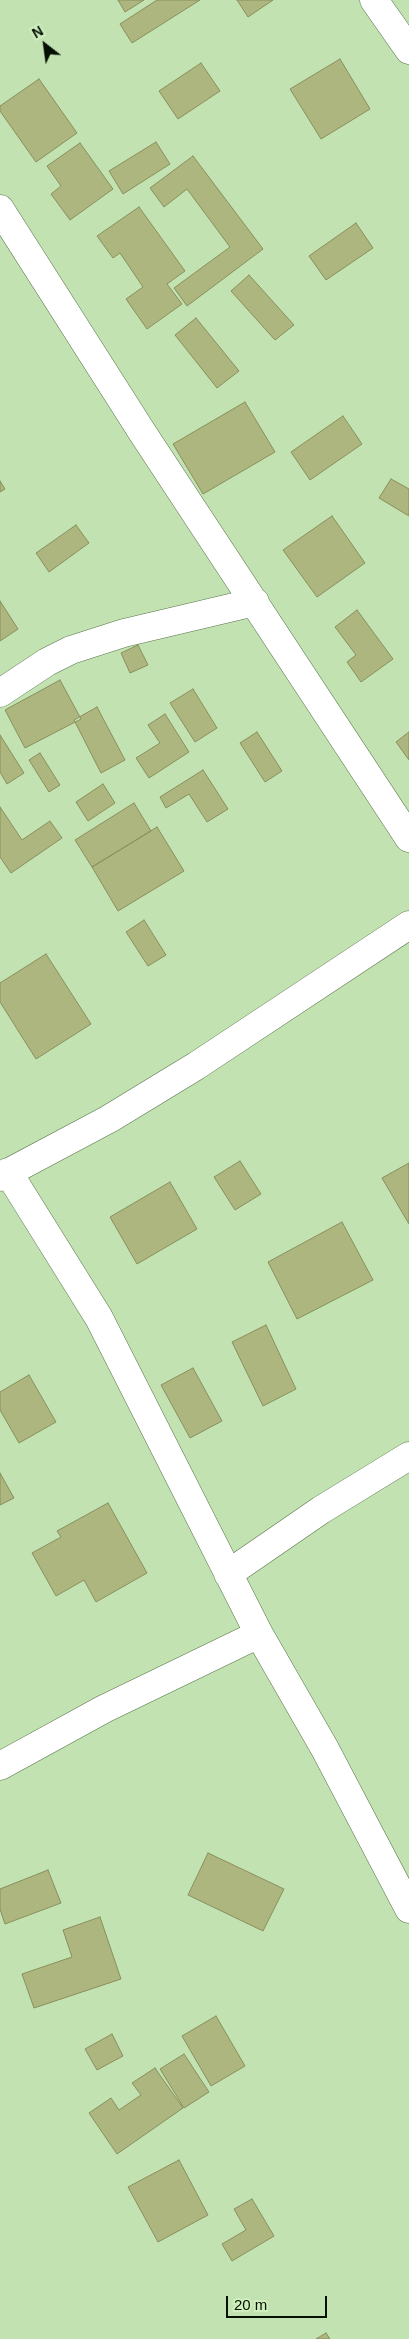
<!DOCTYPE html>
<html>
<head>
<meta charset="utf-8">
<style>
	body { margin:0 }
	#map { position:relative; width:409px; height:2339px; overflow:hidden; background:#c2e2b2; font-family:Arial,sans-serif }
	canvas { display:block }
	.north { position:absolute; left:20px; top:20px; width:50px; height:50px; -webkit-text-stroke:4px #cfefbe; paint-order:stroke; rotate:330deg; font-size:14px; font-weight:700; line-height:20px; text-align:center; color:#050f02 }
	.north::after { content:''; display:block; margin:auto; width:18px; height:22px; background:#050f02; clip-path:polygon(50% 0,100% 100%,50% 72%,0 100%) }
	.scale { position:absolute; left:226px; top:2296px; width:101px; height:22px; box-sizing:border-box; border:2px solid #050f02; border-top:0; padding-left:6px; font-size:15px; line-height:18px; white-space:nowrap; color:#050f02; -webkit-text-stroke:4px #cfefbe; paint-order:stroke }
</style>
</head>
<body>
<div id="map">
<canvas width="409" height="2339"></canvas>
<div class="north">N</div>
<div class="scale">20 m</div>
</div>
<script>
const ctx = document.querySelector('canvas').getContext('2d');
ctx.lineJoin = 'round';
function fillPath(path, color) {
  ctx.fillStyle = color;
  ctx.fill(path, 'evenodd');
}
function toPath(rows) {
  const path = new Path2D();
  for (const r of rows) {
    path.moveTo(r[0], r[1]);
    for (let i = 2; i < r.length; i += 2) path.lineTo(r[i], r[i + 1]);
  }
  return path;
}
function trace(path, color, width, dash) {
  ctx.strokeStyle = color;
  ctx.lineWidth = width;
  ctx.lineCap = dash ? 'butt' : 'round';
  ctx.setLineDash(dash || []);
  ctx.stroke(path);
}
const building = toPath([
	[118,0,144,0,125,12,118,0],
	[157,0,200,0,132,43,120,24,157,0],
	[237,0,273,0,248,17,237,0],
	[340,59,370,109,321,139,290,89,340,59],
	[201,63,220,91,178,119,159,91,201,63],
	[39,79,77,133,36,162,0,111,0,106,39,79],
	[156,142,170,164,123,194,109,171,156,142],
	[80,143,113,189,70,220,51,194,61,186,47,166,80,143],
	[193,156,263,249,187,306,174,288,230,247,187,189,164,207,150,188,193,156],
	[139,207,185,271,167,284,182,304,147,329,126,299,143,287,120,253,113,258,97,236,139,207],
	[356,223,373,248,326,280,309,256,356,223],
	[249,275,294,325,275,340,231,291,249,275],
	[196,318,239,371,217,388,175,335,196,318],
	[245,402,275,452,203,494,173,444,245,402],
	[343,416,362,444,310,480,291,452,343,416],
	[391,479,409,489,409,516,379,498,391,479],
	[0,481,5,489,0,492,0,481],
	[332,516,365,563,317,597,283,550,332,516],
	[76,525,89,543,49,572,36,553,76,525],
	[0,601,18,629,0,641,0,601],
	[357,610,393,659,361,682,347,662,356,655,335,627,357,610],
	[138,645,148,665,130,673,121,653,138,645],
	[60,680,81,719,25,748,5,710,60,680],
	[193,689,217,728,195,742,170,703,193,689],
	[97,707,125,760,101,773,74,720,97,707],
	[165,714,189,752,149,778,136,758,160,743,148,725,165,714],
	[257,732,282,771,265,782,240,743,257,732],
	[409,732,409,760,396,742,409,732],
	[0,735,24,773,7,784,0,772,0,735],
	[40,753,60,785,49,792,29,760,40,753],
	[203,770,228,809,207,822,189,794,166,808,160,797,203,770],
	[103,784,115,803,88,821,76,802,103,784],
	[134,803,151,831,92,867,75,840,134,803],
	[0,807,22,840,50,821,62,838,11,873,0,857,0,807],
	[157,827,184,871,118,911,92,867,157,827],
	[144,920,166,955,148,966,126,932,144,920],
	[46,954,91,1024,36,1059,0,1002,0,983,46,954],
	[240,1161,261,1194,235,1210,214,1177,240,1161],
	[409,1163,409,1224,382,1178,409,1163],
	[170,1182,197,1229,137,1264,110,1217,170,1182],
	[342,1222,373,1280,297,1319,268,1262,342,1222],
	[266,1325,296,1389,263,1406,232,1342,266,1325],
	[193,1368,222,1421,190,1438,161,1385,193,1368],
	[29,1375,56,1422,19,1443,0,1410,0,1392,29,1375],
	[0,1473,14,1498,0,1505,0,1473],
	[108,1503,147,1573,96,1602,84,1580,56,1596,32,1553,61,1537,57,1531,108,1503],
	[208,1853,284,1889,263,1931,188,1895,208,1853],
	[48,1870,61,1903,5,1924,0,1909,0,1889,48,1870],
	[100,1917,121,1979,34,2008,22,1974,72,1957,63,1930,100,1917],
	[216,2016,245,2066,211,2086,182,2036,216,2016],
	[112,2034,123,2056,97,2070,85,2049,112,2034],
	[184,2054,209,2092,184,2108,160,2069,184,2054],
	[155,2068,183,2108,117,2154,89,2113,111,2098,119,2110,141,2095,132,2083,155,2068],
	[179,2160,208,2215,158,2242,128,2187,179,2160],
	[252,2199,274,2236,232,2261,222,2244,246,2230,234,2209,252,2199],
	[326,2333,330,2339,316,2339,326,2333]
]);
fillPath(building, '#aeb680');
trace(building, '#888f5b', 1);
const minor = toPath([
	[374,0,409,50],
	[0,209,142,432,409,838],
	[0,693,47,662,71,650,124,633,255,602],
	[8,1172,99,1318,259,1634,325,1749,409,1909],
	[0,1177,109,1119,196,1066,409,925],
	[228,1574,321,1510,409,1456],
	[0,1766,104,1709,259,1634]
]);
trace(minor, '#587449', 29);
trace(minor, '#fff', 28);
</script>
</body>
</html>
